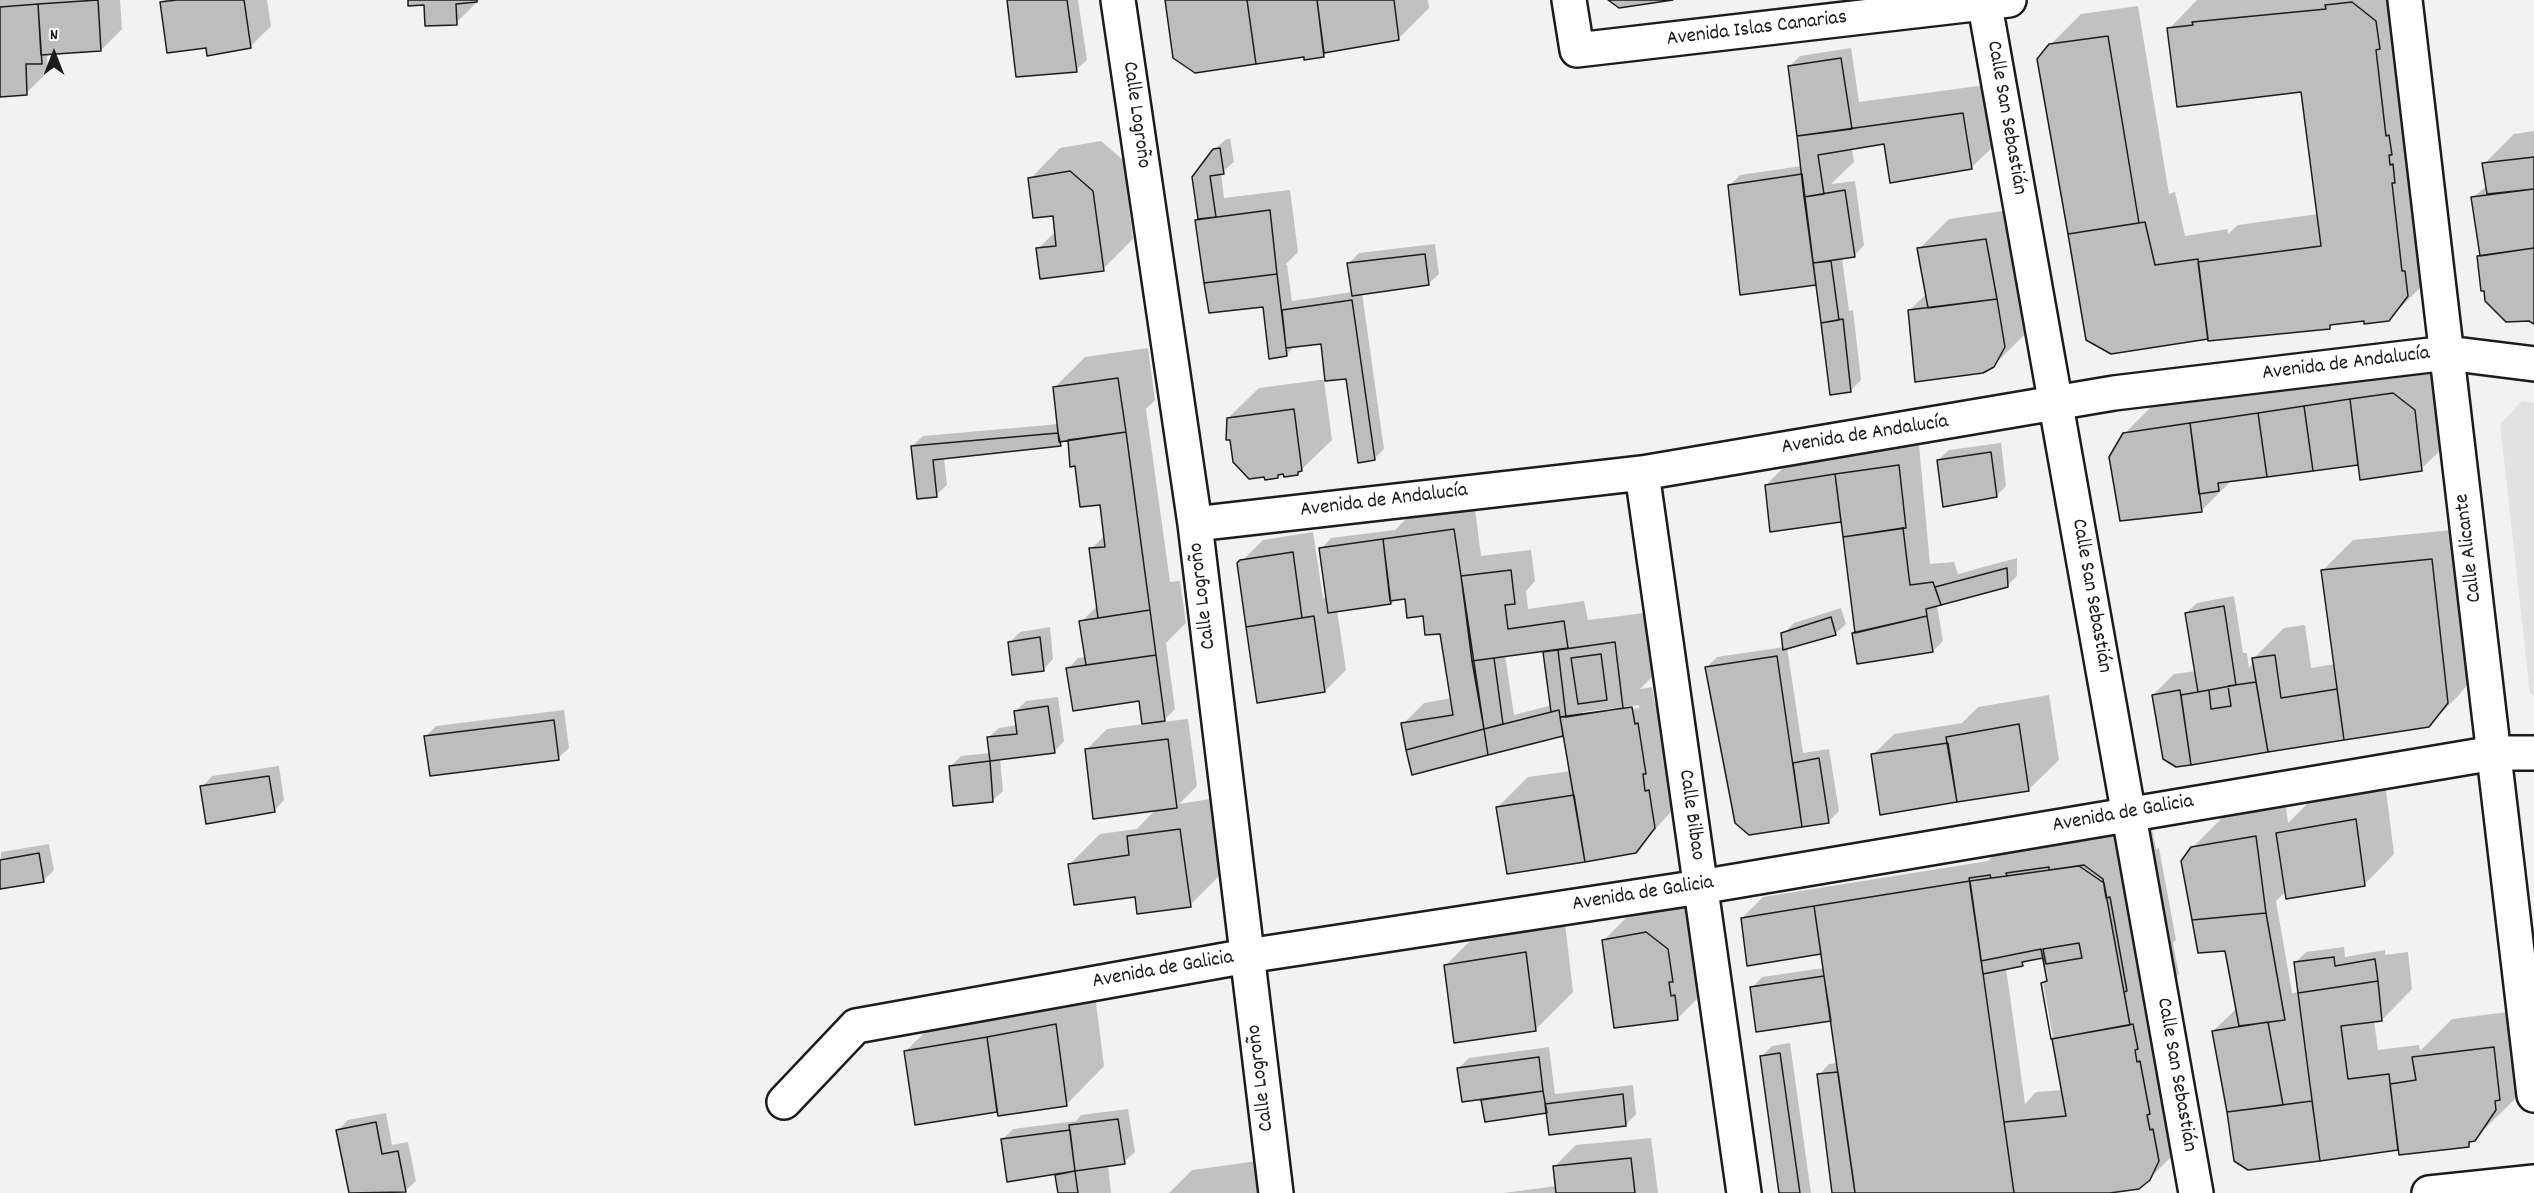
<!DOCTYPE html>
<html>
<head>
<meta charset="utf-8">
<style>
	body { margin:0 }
	#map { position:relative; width:2534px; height:1193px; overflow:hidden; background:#f2f2f2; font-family:Dekko,sans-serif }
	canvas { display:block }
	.north { position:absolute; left:24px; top:24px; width:60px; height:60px; -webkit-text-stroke:4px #fff; paint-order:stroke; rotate:0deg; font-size:16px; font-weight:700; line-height:24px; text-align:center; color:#1c1c1c }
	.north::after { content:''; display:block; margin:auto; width:21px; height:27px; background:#1c1c1c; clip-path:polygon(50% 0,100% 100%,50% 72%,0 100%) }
</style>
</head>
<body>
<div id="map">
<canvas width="2534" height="1193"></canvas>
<div class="north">N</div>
</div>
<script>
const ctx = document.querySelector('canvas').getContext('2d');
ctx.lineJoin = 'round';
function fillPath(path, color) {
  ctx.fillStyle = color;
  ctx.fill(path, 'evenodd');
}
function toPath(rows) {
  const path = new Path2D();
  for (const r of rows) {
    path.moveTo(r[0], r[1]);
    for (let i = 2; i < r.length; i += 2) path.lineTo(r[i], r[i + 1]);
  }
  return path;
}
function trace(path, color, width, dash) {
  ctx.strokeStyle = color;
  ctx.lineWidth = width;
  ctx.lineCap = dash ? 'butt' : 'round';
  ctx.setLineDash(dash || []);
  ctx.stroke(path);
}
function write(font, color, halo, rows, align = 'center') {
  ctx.font = font + ' Dekko,sans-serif';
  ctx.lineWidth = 4.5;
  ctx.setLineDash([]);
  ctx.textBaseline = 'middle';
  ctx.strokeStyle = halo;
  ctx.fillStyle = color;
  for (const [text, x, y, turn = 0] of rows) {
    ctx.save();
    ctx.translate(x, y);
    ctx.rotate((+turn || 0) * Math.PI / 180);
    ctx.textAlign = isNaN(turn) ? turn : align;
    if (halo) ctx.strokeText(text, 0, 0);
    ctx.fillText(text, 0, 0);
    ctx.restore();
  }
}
fillPath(toPath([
	[2522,401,2534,403,2534,696,2530,693,2500,424]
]), '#e2e2e2');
fillPath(toPath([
	[0,0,120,0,122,29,101,50,51,53,47,57,48,72,26,93,0,95],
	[164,0,267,0,271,26,250,47,208,47,161,3],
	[410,0,479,0,456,23,425,4],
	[1008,0,1078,0,1087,60,1076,70],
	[1166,0,1428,0,1429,8,1398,39,1328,51,1323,56,1305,55],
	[2197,0,2416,0,2427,281,2389,319,2365,319,2333,323,2329,327,2209,338,2112,352,2050,45,2081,14,2138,6,2169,194,2175,192,2185,236,2228,229,2228,234,2238,225,2318,214,2303,90,2169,29],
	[1851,48,1859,102,1993,84,2002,138,1971,168,1885,143,1852,148,1854,162,1831,184,1855,181,1864,245,1854,256,1842,258,1849,311,1853,310,1861,380,1851,390,1817,283,1730,185,1740,175,1802,166,1790,66,1800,56],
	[2534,131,2534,322,2531,322,2478,256,2481,253,2473,197,2487,186,2484,164,2514,134],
	[1230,138,1234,162,1221,173,1224,198,1290,190,1298,252,1285,265,1287,265,1292,301,1353,292,1348,264,1359,253,1435,244,1439,274,1428,284,1362,293,1384,449,1374,459,1347,378,1324,380,1332,440,1297,474,1281,473,1278,477,1231,438,1228,418,1259,388,1327,379,1322,343,1295,346,1286,355,1264,305,1197,220,1214,150,1225,140],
	[1101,141,1123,160,1133,239,1103,269,1038,249,1056,231,1054,214,1030,179,1060,148],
	[2016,209,2029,330,1998,361,1982,371,1909,311,1927,293,1919,249,1949,219],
	[1148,348,1155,400,1146,409,1170,582,1180,581,1186,623,1166,643,1175,709,1162,722,1188,719,1197,786,1179,804,1210,799,1220,875,1190,905,1136,895,1070,864,1100,834,1137,829,1155,810,1086,750,1107,729,1143,724,1140,700,1068,669,1078,658,1086,657,1081,622,1098,605,1091,549,1105,535,1102,503,1077,465,1070,439,1060,444,944,458,947,485,936,495,912,446,923,436,1059,424,1054,388,1085,357],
	[2424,363,2445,380,2452,439,2421,469,2360,463,2232,480,2201,511,2124,434,2155,403],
	[2001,443,2006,486,1996,496,1938,460,1949,450],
	[1919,445,1930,564,1954,562,1958,574,2017,558,2017,576,2007,586,1937,605,1943,641,1933,651,1856,631,1842,521,1771,530,1766,485,1787,464],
	[1475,509,1481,556,1531,550,1535,581,1526,591,1528,609,1584,601,1588,620,1645,613,1653,676,1640,689,1652,687,1655,704,1658,703,1666,751,1663,754,1666,771,1669,770,1676,806,1635,852,1498,807,1528,777,1571,771,1564,733,1403,724,1424,703,1452,698,1441,632,1406,597,1394,599,1390,602,1337,610,1346,670,1325,691,1239,564,1263,540,1313,532,1323,598,1327,597,1321,549,1331,538,1395,530,1406,519],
	[1547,649,1544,652,1552,705,1514,715,1505,655],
	[1639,705,1639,708,1583,715,1583,712],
	[2462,529,2478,671,2459,695,2428,726,2176,765,2153,695,2174,674,2196,671,2186,613,2197,603,2234,596,2243,653,2247,653,2249,668,2254,662,2254,658,2284,628,2305,625,2311,668,2335,664,2323,570,2353,540],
	[1841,608,1846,624,1835,634,1787,647,1803,753,1829,749,1839,811,1828,822,1750,833,1707,667,1717,657,1784,647,1783,634,1794,623],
	[1050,627,1053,659,1043,670,1009,643,1020,632],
	[2049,695,2059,760,2028,790,1873,755,1894,734,1962,723,1978,707],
	[1058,697,1064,741,1054,752,1000,758,1003,791,992,801,950,767,961,756,990,753,988,738,999,728,1017,725,1016,711,1026,701],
	[564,710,569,748,558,758,426,736,436,726],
	[279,766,284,800,274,811,202,787,212,776],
	[2386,790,2394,854,2364,885,2286,891,2276,901,2292,993,2299,992,2295,963,2306,952,2344,947,2345,957,2385,950,2385,955,2408,952,2412,989,2382,1020,2374,1020,2378,1050,2419,1045,2420,1051,2452,1019,2532,1009,2534,1071,2513,1101,2468,1145,2399,1147,2249,1169,2235,1161,2213,1031,2237,1008,2226,949,2192,848,2223,817,2286,807,2288,823,2308,803],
	[2134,816,2152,829,2156,849,2159,848,2176,940,2173,943,2179,974,2157,996,2180,1148,2149,1179,2100,1193,1834,1193,1819,1075,1829,1064,1838,1063,1832,1019,1752,988,1762,977,1824,968,1822,952,1742,918,1763,897,1988,861,2021,829],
	[2044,957,2048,978,2043,983,2063,1090,2036,1092,2025,1104,2006,968],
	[49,844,54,870,43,881,0,888,1,852],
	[1685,895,1716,980,1678,1018,1604,940,1642,902],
	[1564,914,1573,992,1535,1030,1446,965,1484,927],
	[1094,987,1104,1066,1066,1105,998,1110,916,1123,906,1051,936,1021],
	[1790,1043,1811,1193,1781,1193,1762,1056,1772,1046],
	[1549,1047,1555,1094,1633,1085,1636,1114,1626,1125,1548,1112,1487,1121,1482,1098,1459,1068,1469,1058],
	[1128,1109,1135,1152,1124,1162,1108,1165,1111,1193,1059,1193,1057,1175,1060,1172,1003,1139,1013,1129,1076,1121,1081,1115],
	[386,1113,392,1145,408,1142,416,1181,405,1191,396,1193,350,1193,338,1130,348,1120],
	[1651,1138,1658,1193,1503,1193,1557,1186,1555,1166,1576,1145],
	[1272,1159,1276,1193,1169,1193,1192,1170]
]), '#0003');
const building = toPath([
	[98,0,101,51,41,55,38,4,98,0],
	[177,0,244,0,251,48,207,56,206,48,167,53,160,2,177,0],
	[408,0,477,0,477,2,456,4,457,25,425,26,424,5,408,6,408,0],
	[1007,0,1067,0,1077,72,1016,77,1007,0],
	[1165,0,1247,0,1256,64,1195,73,1173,58,1165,0],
	[1247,0,1317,0,1324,57,1304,60,1304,57,1256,64,1247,0],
	[1317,0,1394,0,1399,40,1324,53,1317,0],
	[1608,0,1673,0,1619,8,1608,0],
	[2352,2,2376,21,2380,49,2376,50,2386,136,2389,135,2392,155,2389,155,2390,165,2393,164,2395,183,2392,183,2402,271,2405,271,2408,296,2389,321,2364,324,2364,321,2330,325,2330,329,2208,341,2198,262,2321,246,2301,92,2177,107,2167,28,2193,25,2192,22,2326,9,2325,5,2352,2],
	[38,4,42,64,26,64,27,95,0,97,0,7,38,4],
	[2108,36,2139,223,2068,234,2037,59,2049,44,2108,36],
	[1841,58,1852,129,1797,136,1788,66,1841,58],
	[1963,113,1972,169,1890,183,1884,144,1818,155,1824,194,1804,197,1797,136,1963,113],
	[1220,148,1224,174,1210,176,1216,217,1198,219,1192,177,1213,149,1220,148],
	[2534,157,2534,189,2487,194,2482,163,2534,157],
	[1070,171,1093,191,1104,271,1040,279,1036,248,1056,246,1053,216,1033,218,1028,178,1070,171],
	[1802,174,1816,285,1740,295,1728,185,1802,174],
	[2534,189,2534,248,2480,256,2471,197,2534,189],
	[1845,190,1855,257,1813,263,1804,197,1845,190],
	[1270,210,1277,274,1204,283,1195,220,1270,210],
	[2145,222,2155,265,2198,259,2208,339,2111,354,2086,340,2068,234,2145,222],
	[1986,239,1997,299,1928,308,1917,248,1986,239],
	[2534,248,2534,324,2529,321,2506,322,2485,301,2484,291,2481,291,2477,256,2534,248],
	[1425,254,1429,285,1352,296,1347,263,1425,254],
	[1831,261,1839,320,1821,323,1813,263,1831,261],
	[1277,274,1287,356,1269,359,1263,307,1209,313,1204,283,1277,274],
	[1997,299,2005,347,1994,367,1983,373,1915,382,1908,310,1997,299],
	[1352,300,1375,460,1358,463,1346,379,1325,381,1321,344,1286,348,1282,310,1352,300],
	[1843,319,1851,392,1830,395,1821,323,1843,319],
	[1118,378,1126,432,1059,442,1053,387,1118,378],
	[2393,393,2415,410,2422,471,2360,480,2350,399,2393,393],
	[2350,399,2358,465,2313,471,2304,406,2350,399],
	[2304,406,2313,471,2267,477,2258,413,2304,406],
	[1294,409,1302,471,1298,472,1298,475,1284,477,1283,474,1278,475,1278,478,1265,480,1264,477,1249,479,1233,462,1230,440,1226,440,1227,418,1294,409],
	[2258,413,2267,477,2218,483,2219,491,2199,494,2190,423,2258,413],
	[2190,423,2202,512,2120,521,2109,457,2123,433,2190,423],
	[1126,432,1150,610,1098,618,1089,548,1105,547,1100,505,1080,507,1075,466,1070,467,1068,440,1126,432],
	[1058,433,1061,446,933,460,937,497,917,499,911,446,1058,433],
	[1991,452,1997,497,1943,507,1937,460,1991,452],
	[1899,465,1906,528,1843,537,1835,474,1899,465],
	[1835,474,1841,522,1770,532,1765,485,1835,474],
	[1903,528,1910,585,1933,582,1941,605,1926,609,1927,616,1855,633,1843,537,1903,528],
	[1454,529,1484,729,1406,750,1401,723,1453,715,1440,634,1425,635,1423,616,1407,618,1405,599,1390,601,1383,539,1454,529],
	[1383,539,1391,604,1328,613,1319,548,1383,539],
	[1293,552,1302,618,1246,627,1237,563,1240,560,1293,552],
	[2432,559,2448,703,2429,727,2344,740,2321,570,2432,559],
	[2007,568,2008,587,1941,605,1935,587,2007,568],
	[1511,570,1515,604,1505,605,1508,629,1564,621,1568,648,1472,661,1461,576,1511,570],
	[2224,606,2236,685,2198,692,2185,613,2224,606],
	[1150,610,1156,655,1086,665,1079,621,1150,610],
	[1314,616,1325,692,1257,703,1246,627,1314,616],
	[1927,616,1933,652,1857,664,1852,633,1927,616],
	[1831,617,1836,635,1783,650,1781,633,1831,617],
	[1040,637,1044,671,1012,675,1008,642,1040,637],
	[1615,642,1623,708,1566,717,1558,650,1615,642],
	[1601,654,1607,700,1578,704,1571,658,1601,654],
	[1615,642,1623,708,1566,717,1560,717,1559,710,1551,712,1543,652,1615,642],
	[1156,655,1165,721,1142,724,1139,701,1073,711,1066,668,1156,655],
	[2275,655,2281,698,2337,689,2344,740,2268,752,2252,658,2275,655],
	[1777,656,1802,827,1749,835,1735,823,1705,667,1777,656],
	[1494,658,1503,724,1484,729,1472,661,1494,658],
	[2256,682,2268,752,2191,765,2181,695,2209,690,2211,709,2231,706,2228,686,2256,682],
	[2180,690,2191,765,2176,767,2163,759,2152,695,2180,690],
	[1048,706,1055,753,990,761,987,737,1017,734,1014,711,1048,706],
	[1632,707,1635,724,1638,723,1646,774,1643,774,1645,791,1649,790,1655,828,1636,853,1585,862,1560,717,1632,707],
	[1559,710,1563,736,1488,755,1484,729,1559,710],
	[554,720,559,760,430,776,424,736,554,720],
	[2019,724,2029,791,1957,802,1946,737,2019,724],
	[1484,729,1488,755,1412,775,1406,750,1484,729],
	[1168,739,1177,808,1093,819,1085,749,1168,739],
	[1948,743,1957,802,1880,815,1871,754,1948,743],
	[1819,758,1829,823,1802,827,1793,763,1819,758],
	[990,761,993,802,953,806,949,766,990,761],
	[269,776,275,812,206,824,200,786,269,776],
	[1574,795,1585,862,1507,874,1496,807,1574,795],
	[2356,819,2365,886,2286,899,2276,833,2356,819],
	[1180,829,1191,907,1137,914,1135,897,1074,905,1068,864,1129,855,1127,836,1180,829],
	[2256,836,2266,913,2192,920,2181,861,2191,847,2256,836],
	[39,853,44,882,0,889,0,860,39,853],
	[2084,865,2103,879,2106,898,2110,897,2127,991,2124,992,2130,1025,2051,1039,2041,983,2047,981,2043,958,2022,962,2023,966,1983,974,1969,878,1990,875,1991,878,2007,876,2006,873,2049,867,2049,870,2084,865],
	[2079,866,2104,883,2130,1025,2051,1039,2041,983,2047,981,2041,949,1981,961,1970,881,2079,866],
	[2079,943,2082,958,2046,964,2043,949,2079,943],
	[1970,881,2014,1193,1855,1193,1814,906,1970,881],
	[1814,906,1821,954,1747,966,1741,918,1814,906],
	[2266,913,2285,1020,2239,1026,2225,951,2198,953,2192,920,2266,913],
	[1646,932,1668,949,1673,982,1669,982,1671,996,1675,995,1678,1020,1614,1028,1602,940,1646,932],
	[1526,952,1536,1031,1454,1043,1444,965,1526,952],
	[2334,957,2335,966,2375,959,2378,981,2298,993,2294,962,2334,957],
	[1824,976,1831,1021,1756,1032,1750,987,1824,976],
	[2378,981,2382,1021,2341,1026,2348,1079,2389,1074,2398,1150,2320,1161,2298,993,2378,981],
	[2268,1022,2283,1105,2227,1112,2212,1031,2268,1022],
	[1056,1024,1067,1106,998,1116,987,1037,1056,1024],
	[2133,1024,2138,1049,2135,1050,2137,1062,2140,1061,2150,1114,2147,1115,2150,1130,2153,1129,2159,1161,2150,1180,2139,1189,2110,1193,2014,1193,2004,1122,2066,1116,2052,1039,2133,1024],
	[987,1037,997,1112,915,1125,904,1051,987,1037],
	[2494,1047,2500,1100,2495,1101,2496,1110,2475,1141,2469,1142,2469,1147,2399,1155,2390,1084,2416,1080,2412,1057,2494,1047],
	[1780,1053,1800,1193,1779,1193,1760,1056,1780,1053],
	[1539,1057,1543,1091,1462,1102,1457,1068,1539,1057],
	[1838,1072,1854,1185,1855,1193,1832,1193,1817,1074,1838,1072],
	[1543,1091,1547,1113,1485,1122,1481,1100,1543,1091],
	[1623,1094,1626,1126,1549,1135,1545,1104,1623,1094],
	[2312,1101,2320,1161,2248,1170,2234,1161,2227,1112,2312,1101],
	[1118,1119,1125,1164,1075,1171,1069,1125,1118,1119],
	[376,1122,382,1154,398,1151,406,1192,349,1193,336,1130,376,1122],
	[1070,1130,1075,1171,1007,1182,1001,1139,1070,1130],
	[1631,1158,1635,1193,1556,1193,1553,1166,1631,1158],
	[1075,1171,1078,1193,1058,1193,1055,1175,1075,1171]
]);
fillPath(building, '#bdbdbd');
trace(building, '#1c1c1c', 1.5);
const street = toPath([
	[1118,0,1195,524,1276,1193],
	[1569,0,1577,50,2009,0],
	[1984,0,2196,1193],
	[2405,0,2534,1095],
	[1642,473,1744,1193],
	[1195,524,1642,473,2114,393,2447,353,2534,364],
	[784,1102,856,1026,1247,956,1700,887,2494,753,2534,753],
	[2429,1193,2534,1182]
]);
trace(street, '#1c1c1c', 38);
trace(street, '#fff', 33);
write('21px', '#1c1c1c', '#fff', [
	["Avenida Islas Canarias",1757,30,-7],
	["Calle Logroño",1135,115,82],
	["Calle San Sebastián",2005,118,80],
	["Avenida de Andalucía",2346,365,-7],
	["Avenida de Andalucía",1865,436,-9],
	["Avenida de Andalucía",1384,502,-7],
	["Calle Alicante",2470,548,-97],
	["Calle Logroño",1204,596,-97],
	["Calle San Sebastián",2090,596,80],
	["Calle Bilbao",1690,815,82],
	["Avenida de Galicia",2123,815,-10],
	["Avenida de Galicia",1643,895,-9],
	["Avenida de Galicia",1163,971,-10],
	["Calle San Sebastián",2175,1075,80],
	["Calle Logroño",1262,1078,-97]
]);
</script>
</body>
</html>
